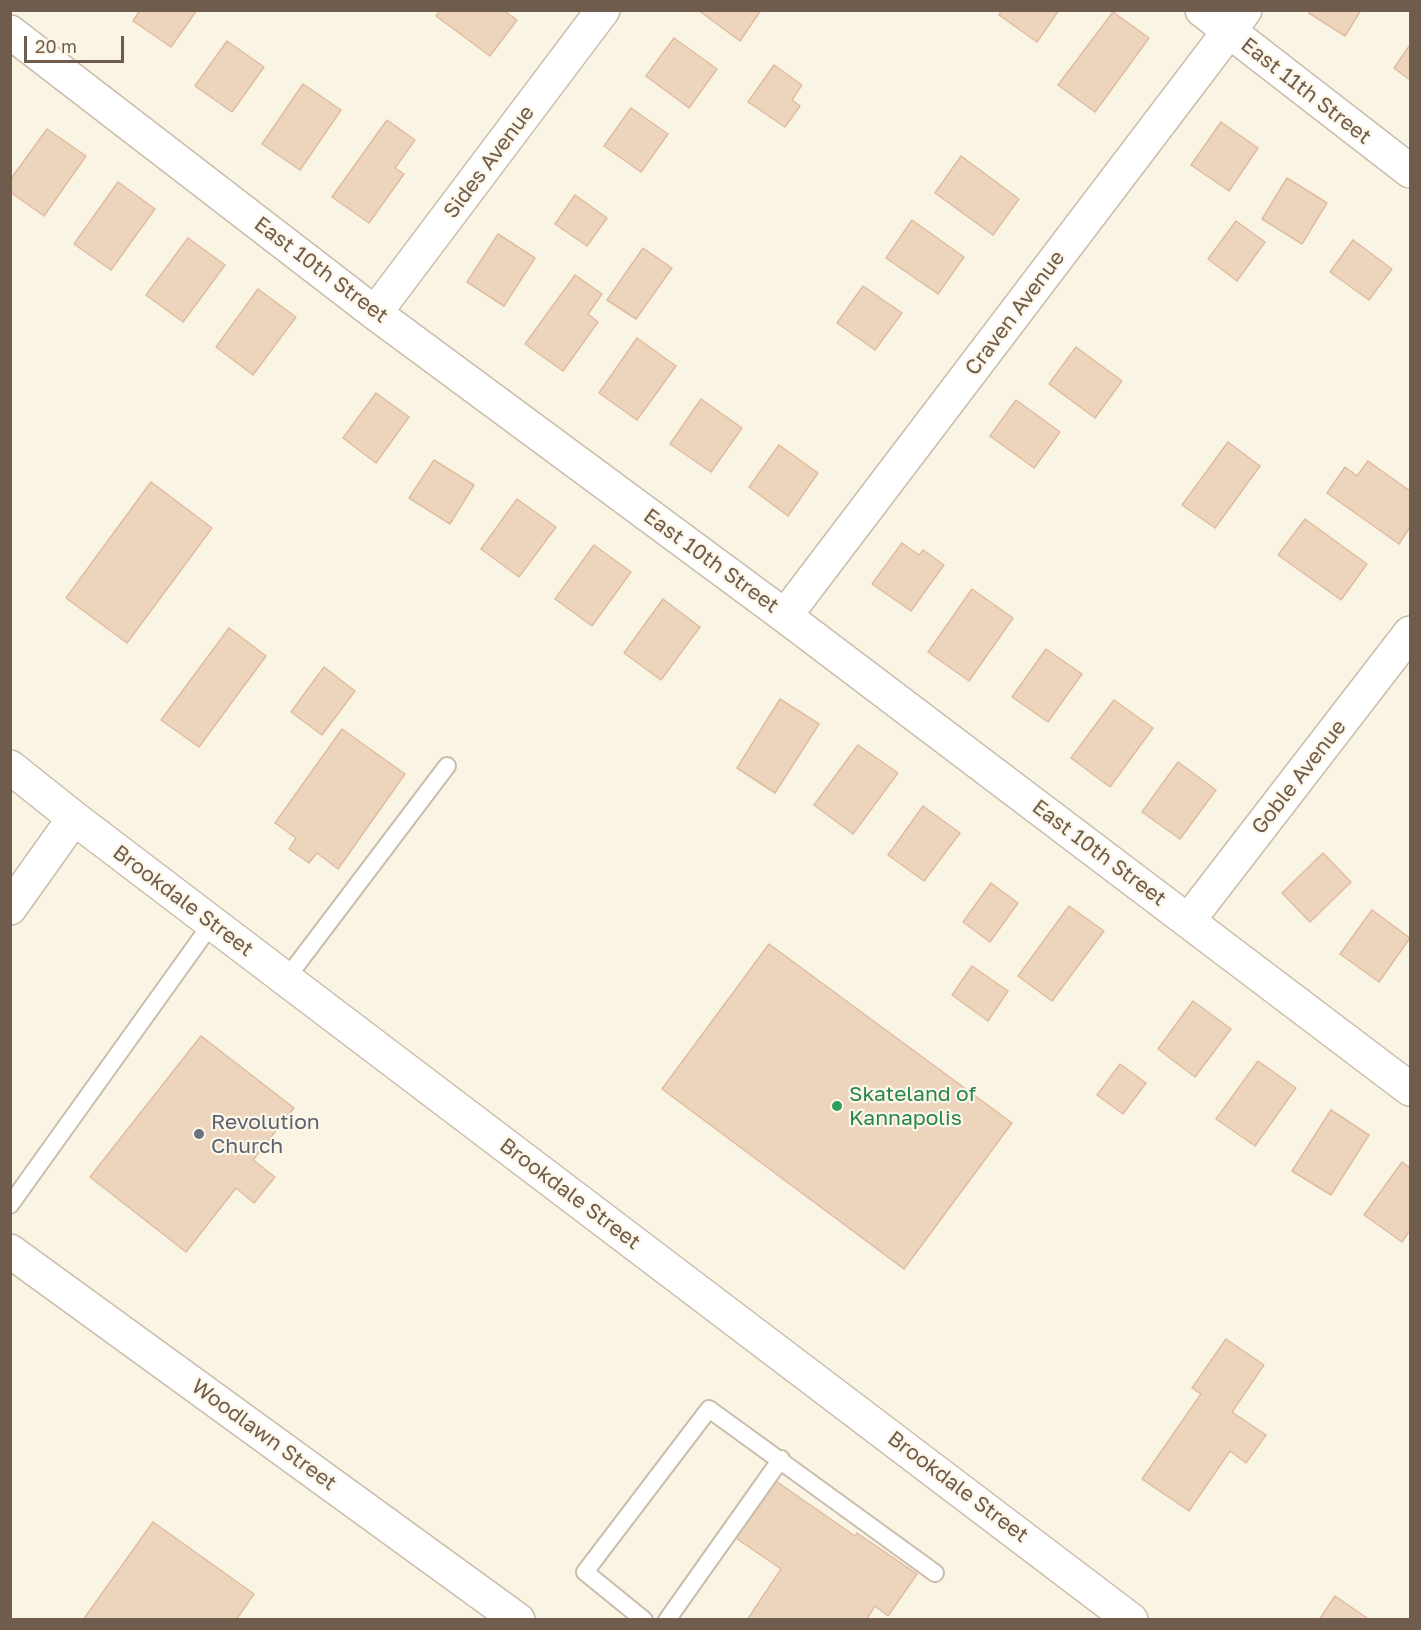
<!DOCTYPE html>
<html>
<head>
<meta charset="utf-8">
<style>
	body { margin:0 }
	#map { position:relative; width:1421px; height:1630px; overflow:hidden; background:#faf4e4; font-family:"Golos Text",sans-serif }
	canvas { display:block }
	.frame { position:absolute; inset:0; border:12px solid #705c4c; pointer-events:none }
	.scale { position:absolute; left:24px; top:36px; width:100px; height:27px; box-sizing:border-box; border:3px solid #705c4c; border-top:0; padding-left:8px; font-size:18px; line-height:21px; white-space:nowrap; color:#705c4c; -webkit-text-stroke:4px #fdf7e9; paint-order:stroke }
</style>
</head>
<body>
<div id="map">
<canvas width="1421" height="1630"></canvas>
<div class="frame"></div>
<div class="scale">20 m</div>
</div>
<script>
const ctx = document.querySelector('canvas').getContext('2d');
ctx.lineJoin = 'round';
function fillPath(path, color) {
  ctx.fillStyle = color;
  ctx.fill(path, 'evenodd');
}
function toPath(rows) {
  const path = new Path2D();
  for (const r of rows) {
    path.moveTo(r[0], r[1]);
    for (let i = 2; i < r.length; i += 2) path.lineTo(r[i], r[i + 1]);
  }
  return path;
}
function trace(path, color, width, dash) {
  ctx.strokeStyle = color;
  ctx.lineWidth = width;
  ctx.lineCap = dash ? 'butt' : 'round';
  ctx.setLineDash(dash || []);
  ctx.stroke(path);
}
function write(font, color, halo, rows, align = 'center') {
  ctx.font = font + ' "Golos Text",sans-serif';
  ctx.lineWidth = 4.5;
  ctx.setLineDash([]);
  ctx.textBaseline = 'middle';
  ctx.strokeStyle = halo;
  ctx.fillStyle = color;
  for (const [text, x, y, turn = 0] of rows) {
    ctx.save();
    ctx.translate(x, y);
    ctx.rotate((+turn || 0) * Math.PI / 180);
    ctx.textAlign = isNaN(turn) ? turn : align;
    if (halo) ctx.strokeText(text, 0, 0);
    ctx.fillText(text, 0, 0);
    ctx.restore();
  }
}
const building = toPath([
	[140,10,197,10,171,47,133,21,140,10],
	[440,10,503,10,517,20,490,56,436,16,440,10],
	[698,10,761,10,740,41,698,10],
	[1002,10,1059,10,1037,42,999,15,1002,10],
	[1311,10,1361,10,1345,36,1309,13,1311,10],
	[1113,12,1149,38,1095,112,1058,85,1113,12],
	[674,38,717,69,689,108,646,76,674,38],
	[227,41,264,67,232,112,195,86,227,41],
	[1410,45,1410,80,1394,68,1410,45],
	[774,65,802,85,792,100,800,106,785,127,748,102,774,65],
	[303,84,341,110,300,170,262,144,303,84],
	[631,108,668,134,641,172,604,146,631,108],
	[387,120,415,140,395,168,404,174,369,223,332,197,387,120],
	[1221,122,1258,148,1229,191,1191,165,1221,122],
	[47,129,86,156,44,216,10,192,10,180,47,129],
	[961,156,1019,199,993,235,935,193,961,156],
	[1287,178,1327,203,1302,244,1262,219,1287,178],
	[118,182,155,209,111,270,74,244,118,182],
	[575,195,607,218,587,246,555,224,575,195],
	[912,220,964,257,938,294,886,258,912,220],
	[1236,221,1265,242,1237,281,1208,259,1236,221],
	[498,234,535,258,504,306,467,282,498,234],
	[188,238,225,265,183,322,146,295,188,238],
	[1353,240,1392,269,1369,300,1330,272,1353,240],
	[643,248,672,268,636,319,607,300,643,248],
	[575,275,602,294,588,314,598,322,563,371,525,344,575,275],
	[863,286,902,313,875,350,837,323,863,286],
	[258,289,296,317,253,375,216,347,258,289],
	[637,338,676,366,637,420,599,393,637,338],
	[1076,347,1122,381,1095,418,1049,384,1076,347],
	[376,393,409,417,376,463,343,438,376,393],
	[701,399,742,428,711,472,670,444,701,399],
	[1016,400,1060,432,1034,468,990,436,1016,400],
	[1228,442,1260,466,1215,528,1182,505,1228,442],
	[779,445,818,473,788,516,749,487,779,445],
	[434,460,474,485,450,524,409,498,434,460],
	[1368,461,1410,491,1410,527,1399,544,1327,493,1345,467,1357,476,1368,461],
	[151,482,212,528,127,643,66,598,151,482],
	[517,499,556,527,519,577,481,549,517,499],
	[1305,519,1367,564,1341,600,1278,555,1305,519],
	[902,543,919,555,923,550,944,565,911,611,872,584,902,543],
	[594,545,631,572,592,626,555,599,594,545],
	[972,589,1013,618,969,681,928,652,972,589],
	[663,599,700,627,661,680,624,653,663,599],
	[229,628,266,656,199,747,161,720,229,628],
	[1046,649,1082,674,1048,722,1012,697,1046,649],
	[324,667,355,691,322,735,291,712,324,667],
	[780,699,819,724,775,793,737,768,780,699],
	[1114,700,1153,728,1110,787,1071,758,1114,700],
	[342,729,405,774,338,869,317,853,309,863,289,849,296,838,275,823,342,729],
	[858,745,898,773,853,834,814,805,858,745],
	[1178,762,1216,790,1180,839,1142,812,1178,762],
	[923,806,960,833,924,881,888,855,923,806],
	[1323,853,1351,882,1310,922,1282,893,1323,853],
	[991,883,1018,903,990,942,963,922,991,883],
	[1069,906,1104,931,1052,1001,1018,976,1069,906],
	[1372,910,1410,938,1379,982,1340,954,1372,910],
	[769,944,1012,1123,904,1269,662,1089,769,944],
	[972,966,1008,991,988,1021,952,995,972,966],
	[1193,1001,1231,1029,1195,1077,1158,1049,1193,1001],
	[201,1036,294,1108,253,1160,275,1177,254,1203,236,1188,186,1252,90,1177,201,1036],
	[1258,1061,1296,1088,1255,1146,1216,1119,1258,1061],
	[1120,1064,1146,1083,1123,1114,1097,1095,1120,1064],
	[1331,1110,1369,1135,1331,1195,1292,1171,1331,1110],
	[1402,1162,1410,1168,1410,1230,1402,1242,1364,1215,1402,1162],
	[1226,1339,1264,1365,1232,1412,1266,1435,1246,1463,1230,1451,1189,1511,1142,1479,1201,1394,1192,1388,1226,1339],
	[773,1479,855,1536,857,1533,917,1574,888,1616,875,1606,866,1620,747,1620,781,1569,733,1536,773,1479],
	[153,1522,254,1594,236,1620,83,1620,153,1522],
	[1335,1596,1370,1620,1319,1620,1335,1596]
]);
fillPath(building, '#edd5bd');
trace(building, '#dfbd9f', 1.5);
const service = toPath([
	[286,979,447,766],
	[10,1205,212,923],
	[644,1620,585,1572,709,1409,935,1573],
	[667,1620,781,1459]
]);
const minor = toPath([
	[1202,10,1410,171],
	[10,32,375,313,785,616,1410,1089],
	[375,313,603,10],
	[785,616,1245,10],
	[10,767,74,818,212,923,1131,1620],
	[10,908,74,818],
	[1188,921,1410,633],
	[10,1251,518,1620]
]);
trace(service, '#cabcab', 20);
trace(minor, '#cabcab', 36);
trace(service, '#fff', 16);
trace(minor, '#fff', 33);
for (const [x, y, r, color] of [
	[837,1106,6,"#2e9e5b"],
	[199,1134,6,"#6b7280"]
]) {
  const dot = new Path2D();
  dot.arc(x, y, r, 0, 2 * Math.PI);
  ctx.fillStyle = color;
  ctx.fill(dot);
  trace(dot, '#fdf7e9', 2);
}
write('21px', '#705c4c', '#fdf7e9', [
	["East 11th Street",1306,91,38],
	["Sides Avenue",489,162,-53],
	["East 10th Street",321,270,37],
	["Craven Avenue",1015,313,-53],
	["East 10th Street",711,561,36],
	["Goble Avenue",1299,777,-52],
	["East 10th Street",1099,853,37],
	["Brookdale Street",183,901,37],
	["Brookdale Street",570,1194,37],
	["Woodlawn Street",264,1435,36],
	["Brookdale Street",958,1487,37]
]);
write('21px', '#27864d', '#fdf7e9', [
	["Skateland of",849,1094],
	["Kannapolis",849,1118]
], 'left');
write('21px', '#5b616d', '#fdf7e9', [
	["Revolution",211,1122],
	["Church",211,1146]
], 'left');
</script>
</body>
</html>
